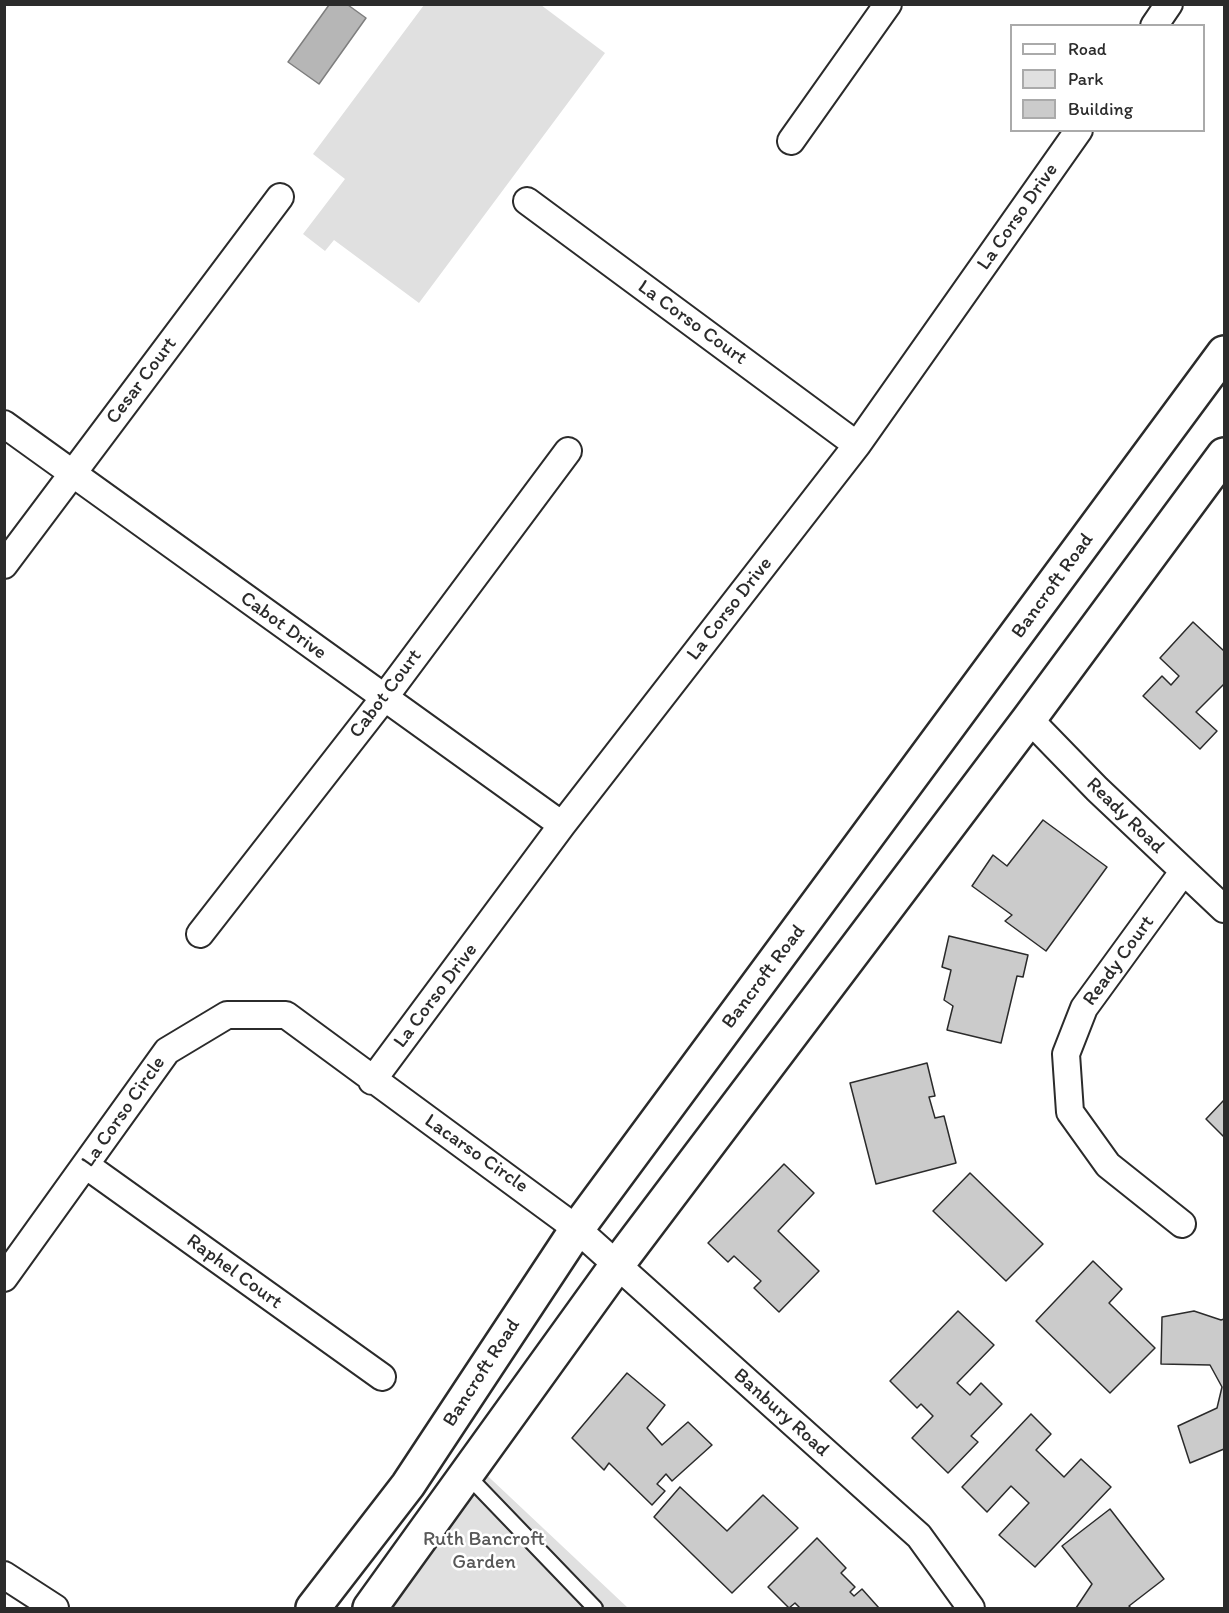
<!DOCTYPE html>
<html>
<head>
<meta charset="utf-8">
<style>
	body { margin:0 }
	#map { position:relative; width:1229px; height:1613px; overflow:hidden; background:#fff; font-family:Itim,sans-serif }
	canvas { display:block }
	.frame { position:absolute; inset:0; border:6px solid #2b2b2b; pointer-events:none }
	.legend { position:absolute; left:1010px; top:24px; width:195px; height:108px; box-sizing:border-box; background:#fff; border:2px solid #aaa; margin:0; padding:8px 10px; list-style:none; font-size:18px; color:#2b2b2b }
	.legend li { display:flex; align-items:center; gap:12px; height:30px }
	.legend b { width:30px; border:2px solid #aaa }
</style>
</head>
<body>
<div id="map">
<canvas width="1229" height="1613"></canvas>
<div class="frame"></div>
<ul class="legend">
<li><b style="height:8px;background:#fff"></b>Road</li>
<li><b style="height:16px;background:#e0e0e0"></b>Park</li>
<li><b style="height:16px;background:#cbcbcb"></b>Building</li>
</ul>
</div>
<script>
const ctx = document.querySelector('canvas').getContext('2d');
ctx.lineJoin = 'round';
function fillPath(path, color) {
  ctx.fillStyle = color;
  ctx.fill(path, 'evenodd');
}
function toPath(rows) {
  const path = new Path2D();
  for (const r of rows) {
    path.moveTo(r[0], r[1]);
    for (let i = 2; i < r.length; i += 2) path.lineTo(r[i], r[i + 1]);
  }
  return path;
}
function trace(path, color, width, dash) {
  ctx.strokeStyle = color;
  ctx.lineWidth = width;
  ctx.lineCap = dash ? 'butt' : 'round';
  ctx.setLineDash(dash || []);
  ctx.stroke(path);
}
function write(font, color, halo, rows, align = 'center') {
  ctx.font = font + ' Itim,sans-serif';
  ctx.lineWidth = 5;
  ctx.setLineDash([]);
  ctx.textBaseline = 'middle';
  ctx.strokeStyle = halo;
  ctx.fillStyle = color;
  for (const [text, x, y, turn = 0] of rows) {
    ctx.save();
    ctx.translate(x, y);
    ctx.rotate((+turn || 0) * Math.PI / 180);
    ctx.textAlign = isNaN(turn) ? turn : align;
    if (halo) ctx.strokeText(text, 0, 0);
    ctx.fillText(text, 0, 0);
    ctx.restore();
  }
}
fillPath(toPath([
	[465,5,541,5,605,53,419,303,334,240,325,251,303,234,345,179,313,154,424,5],
	[475,1464,628,1608,370,1608]
]), '#e0e0e0');
const water = toPath([
	[329,5,348,5,366,18,319,84,288,62,329,5]
]);
fillPath(water, '#b6b6b6');
trace(water, '#7e7e7e', 1.5);
const building = toPath([
	[1193,622,1224,651,1224,684,1196,712,1217,731,1200,749,1143,696,1162,676,1171,685,1179,676,1160,658,1193,622],
	[1043,820,1107,867,1046,951,1005,921,1012,915,972,886,993,855,1007,866,1043,820],
	[949,936,1028,955,1023,977,1017,976,1001,1043,947,1030,953,1006,944,1000,951,970,942,967,949,936],
	[927,1063,935,1096,929,1097,935,1118,944,1116,956,1163,876,1184,850,1083,927,1063],
	[1224,1100,1224,1137,1206,1119,1224,1100],
	[784,1164,814,1193,778,1231,819,1271,779,1312,754,1288,761,1281,734,1256,728,1262,708,1243,784,1164],
	[970,1173,1043,1244,1006,1281,933,1211,970,1173],
	[1093,1261,1122,1289,1109,1303,1155,1348,1110,1393,1036,1321,1093,1261],
	[958,1311,994,1345,957,1383,970,1395,981,1383,1002,1404,971,1436,978,1442,948,1473,912,1438,933,1416,921,1404,917,1408,890,1381,958,1311],
	[1194,1311,1221,1320,1224,1319,1224,1449,1190,1463,1178,1426,1217,1408,1222,1387,1210,1365,1161,1364,1162,1317,1194,1311],
	[627,1373,665,1405,647,1428,662,1445,688,1422,712,1445,672,1481,666,1474,657,1484,665,1491,652,1505,609,1463,604,1470,572,1438,627,1373],
	[1031,1414,1051,1434,1036,1450,1064,1477,1081,1459,1111,1487,1035,1567,999,1535,1029,1503,1011,1486,987,1512,962,1487,1031,1414],
	[680,1487,727,1531,763,1495,798,1528,732,1593,654,1517,680,1487],
	[1110,1509,1164,1579,1129,1606,1131,1608,1076,1608,1092,1584,1062,1546,1110,1509],
	[817,1538,846,1568,841,1573,855,1587,850,1592,854,1596,862,1589,879,1608,800,1608,795,1603,789,1608,768,1587,817,1538]
]);
fillPath(building, '#cbcbcb');
trace(building, '#2b2b2b', 1.5);
const lane = toPath([
	[467,1475,595,1608]
]);
const street = toPath([
	[1154,26,1169,4],
	[791,141,888,4],
	[527,201,857,445],
	[4,424,562,825],
	[4,565,280,197],
	[1029,719,1097,789,1224,909],
	[200,934,384,698,568,451],
	[372,1081,562,825,857,445,1079,130],
	[87,1166,382,1377],
	[1182,1224,1108,1165,1070,1112,1066,1054,1084,1008,1183,872],
	[4,1278,167,1051,227,1015,286,1015,577,1229,919,1536,971,1608],
	[4,1575,55,1608]
]);
const secondary = toPath([
	[313,1608,408,1485,577,1229,1224,353],
	[370,1608,617,1265,1029,719,1224,455]
]);
trace(lane, '#2b2b2b', 18);
trace(street, '#2b2b2b', 30);
trace(secondary, '#2b2b2b', 38);
trace(lane, '#fff', 14);
trace(street, '#fff', 26);
trace(secondary, '#fff', 33);
write('20px', '#2b2b2b', '#fff', [
	["La Corso Drive",1018,217,-55],
	["La Corso Court",692,323,36],
	["Cesar Court",142,381,-53],
	["Bancroft Road",1053,586,-54],
	["La Corso Drive",730,609,-52],
	["Cabot Drive",283,626,36],
	["Cabot Court",386,694,-53],
	["Ready Road",1125,816,44],
	["Ready Court",1119,961,-54],
	["Bancroft Road",764,977,-53],
	["La Corso Drive",436,996,-53],
	["La Corso Circle",124,1112,-55],
	["Lacarso Circle",476,1154,35],
	["Raphel Court",234,1272,36],
	["Bancroft Road",482,1373,-57],
	["Banbury Road",781,1413,42]
]);
write('20px', '#585858', '#fff', [
	["Ruth Bancroft",484,1540],
	["Garden",484,1563]
]);
</script>
</body>
</html>
